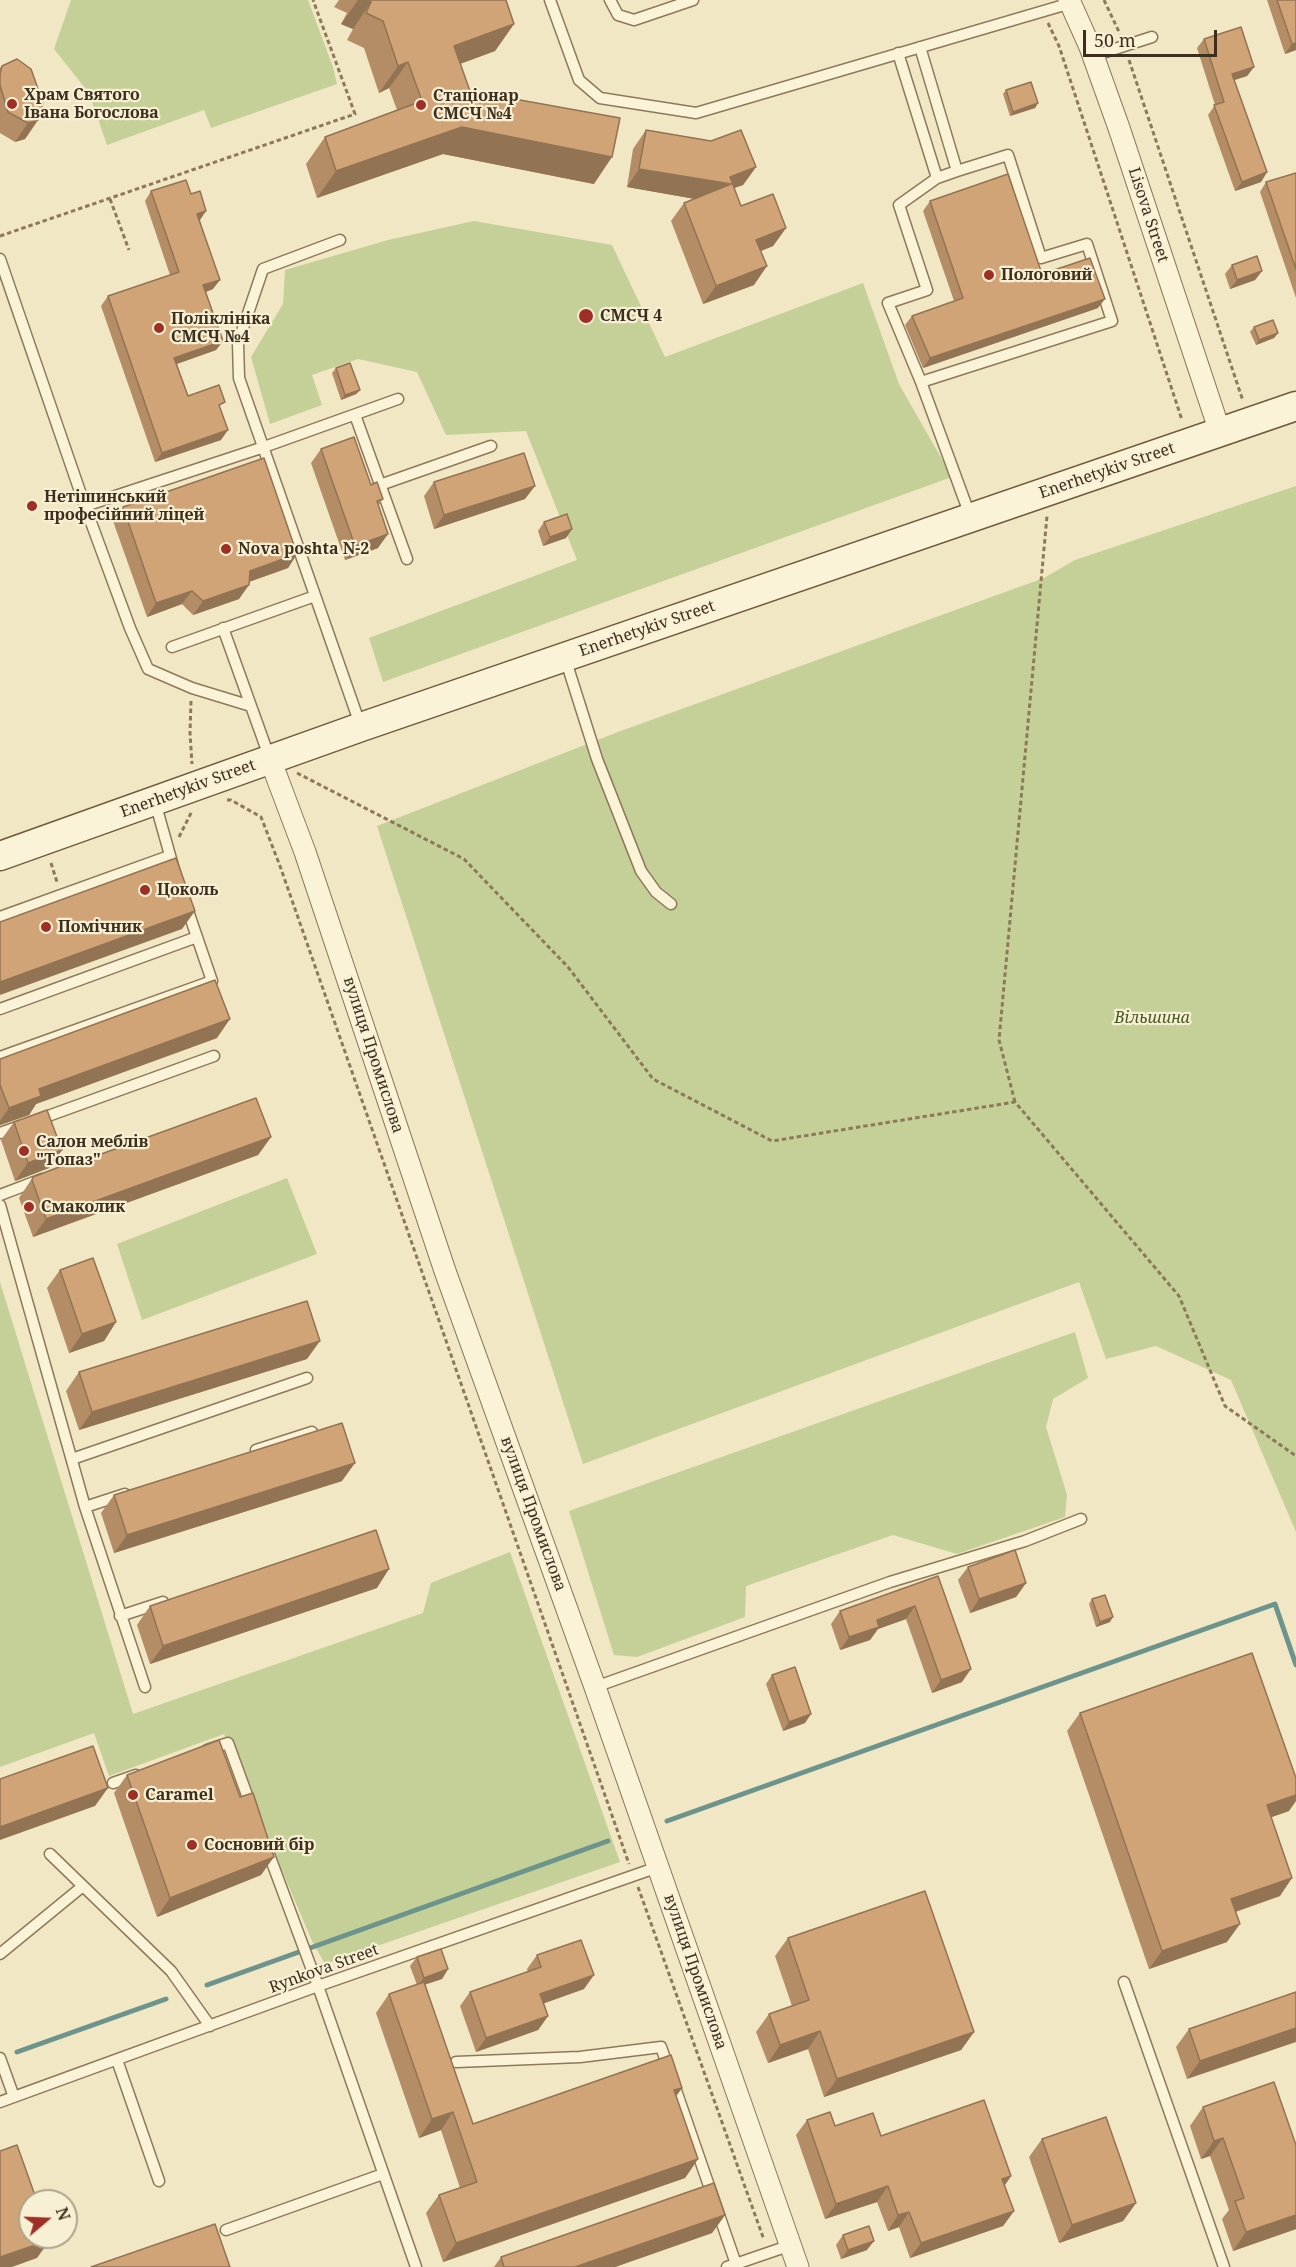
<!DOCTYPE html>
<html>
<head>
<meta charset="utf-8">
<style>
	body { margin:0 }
	#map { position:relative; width:1296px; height:2267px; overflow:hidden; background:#f1e7c4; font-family:"Noto Serif",serif }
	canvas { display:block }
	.north { position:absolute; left:18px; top:2189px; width:60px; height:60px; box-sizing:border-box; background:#f8f0d4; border:2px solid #ada38b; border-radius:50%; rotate:71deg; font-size:16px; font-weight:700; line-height:24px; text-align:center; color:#3c2f1e }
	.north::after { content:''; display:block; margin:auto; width:21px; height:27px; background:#9f2e25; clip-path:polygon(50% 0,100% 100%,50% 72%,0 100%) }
	.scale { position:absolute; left:1083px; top:30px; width:134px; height:27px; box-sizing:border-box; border:3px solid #3c2f1e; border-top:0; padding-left:8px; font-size:18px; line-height:21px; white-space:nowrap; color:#3c2f1e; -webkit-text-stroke:4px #f8f0d4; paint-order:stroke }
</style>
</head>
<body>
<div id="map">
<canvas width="1296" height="2267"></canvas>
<div class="north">N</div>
<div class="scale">50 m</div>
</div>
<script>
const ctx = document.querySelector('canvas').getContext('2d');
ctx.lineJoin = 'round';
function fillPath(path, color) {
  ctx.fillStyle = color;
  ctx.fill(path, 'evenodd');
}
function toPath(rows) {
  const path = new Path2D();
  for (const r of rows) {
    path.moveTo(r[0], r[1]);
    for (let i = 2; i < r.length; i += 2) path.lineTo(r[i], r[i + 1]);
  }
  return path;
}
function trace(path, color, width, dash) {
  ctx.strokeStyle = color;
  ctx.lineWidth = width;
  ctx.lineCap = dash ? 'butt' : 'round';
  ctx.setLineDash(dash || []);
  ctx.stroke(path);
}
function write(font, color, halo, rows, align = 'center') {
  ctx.font = font + ' "Noto Serif",serif';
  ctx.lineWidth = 4.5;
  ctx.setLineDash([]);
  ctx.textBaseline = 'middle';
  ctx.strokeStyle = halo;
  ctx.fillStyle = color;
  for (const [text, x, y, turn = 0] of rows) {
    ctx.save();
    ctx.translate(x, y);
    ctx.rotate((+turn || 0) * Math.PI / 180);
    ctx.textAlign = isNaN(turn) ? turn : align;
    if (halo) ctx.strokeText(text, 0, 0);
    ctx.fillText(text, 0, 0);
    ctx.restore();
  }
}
fillPath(toPath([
	[71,0,308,0,333,67,337,84,211,128,204,110,107,145,89,93,54,49],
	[474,221,612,245,665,357,863,283,899,384,952,477,383,682,369,638,577,560,526,431,446,435,417,372,358,359,312,375,322,405,270,424,251,357,283,304,285,270,388,240],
	[1296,486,1296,1532,1231,1380,1156,1346,1106,1359,1079,1282,583,1464,377,826,618,732,1044,578,1075,560],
	[287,1178,317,1254,142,1320,117,1244],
	[0,1282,133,1714,423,1613,431,1583,510,1552,620,1862,325,1964,312,1941,224,1734,109,1776,94,1733,0,1767],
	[1075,1332,1088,1378,1053,1399,1046,1427,1067,1495,1065,1517,957,1554,893,1535,746,1586,745,1617,637,1657,614,1655,569,1511]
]), '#c4d097');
trace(toPath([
	[667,1821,1275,1604,1296,1665],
	[207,1985,608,1841],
	[17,2052,166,1999]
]), '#6c938c', 5);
const lane = toPath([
	[550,0,579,80,600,98,696,113,1071,3],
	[610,0,618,15,634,20,693,0],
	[898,53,937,178,957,171,920,47],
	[1093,56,1152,37],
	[937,178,899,205,927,290,888,303,921,382,971,518],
	[340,240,263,269,238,343,239,378,361,727],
	[0,259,85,506,130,628,148,669,192,688,251,706],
	[921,382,1112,321,1087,244,1041,258,1008,155,957,171],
	[355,415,407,559],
	[380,485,491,446],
	[85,506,264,447,398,399],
	[223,628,270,759],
	[172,647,315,596],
	[565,658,597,759,641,871,656,892,671,904],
	[155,802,175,873],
	[0,917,169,856],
	[0,1009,197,937],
	[0,1057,212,981,186,905],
	[37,1120,214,1056],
	[0,1133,20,1126],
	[0,1195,42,1179],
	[0,1205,85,1507,145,1687],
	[256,1450,312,1432],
	[72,1459,307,1378],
	[85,1507,125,1494],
	[120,1616,163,1602],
	[595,1687,890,1582,1025,1541,1081,1519],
	[207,1750,228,1743,251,1806],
	[113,1783,136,1775],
	[267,1849,318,1986,416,2267],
	[50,1854,83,1886],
	[0,1954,83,1886,171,1971,210,2026],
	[1124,1982,1224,2267],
	[0,2058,14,2097],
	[117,2060,159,2181],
	[456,2062,580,2057,661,2047,736,2264],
	[0,2102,318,1986,658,1867],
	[226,2230,383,2174],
	[727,2267,791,2245]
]);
const street = toPath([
	[1069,0,1090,47,1119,128,1220,432],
	[270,759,305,852,445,1271,595,1687,798,2267]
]);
const secondary = toPath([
	[0,856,361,727,1296,406]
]);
trace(lane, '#8d7959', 13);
trace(street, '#8d7959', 23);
trace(secondary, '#6e5a3c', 31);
trace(toPath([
	[1104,0,1120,34],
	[1048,23,1059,46,1182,420],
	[1129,60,1243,401],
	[110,199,129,250],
	[0,236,355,114,313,0],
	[191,701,190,733,192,764],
	[297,773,464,859,568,967,653,1079,772,1141,1015,1102,1179,1296,1225,1406,1296,1456],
	[227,800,231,800,261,817,280,866,629,1864],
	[179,837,192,811],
	[51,863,57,882],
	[1015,1102,999,1040,1047,516],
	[638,1887,764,2240]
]), '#8d7959', 3, [4.5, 3]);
trace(lane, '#fbf3d8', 10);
trace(street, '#fbf3d8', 21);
trace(secondary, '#fbf3d8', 28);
fillPath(toPath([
	[339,0,506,0,514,24,495,51,460,64,470,91,594,184,443,154,317,198,306,164,325,137,397,110,389,88,379,93,364,48,347,40,353,29,341,24,347,13,334,7],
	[1267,0,1296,0,1296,50,1285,54],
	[1204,39,1254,67,1247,76,1234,80,1267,172,1261,182,1235,191,1208,115,1215,105,1197,48],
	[2,66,38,120,25,139,15,142,0,133,0,68],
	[1006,90,1038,103,1035,108,1010,116,1003,94],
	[646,130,756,167,743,185,734,188,741,206,786,228,773,246,761,251,754,285,703,304,671,221,684,203,695,199,627,187,633,149],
	[1296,173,1296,298,1260,192,1266,182],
	[151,191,200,220,213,289,206,292,223,341,216,350,177,364,188,396,221,409,221,440,155,462,101,306,108,296,170,275,145,201],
	[930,201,1042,274,1098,308,923,368,905,325,912,316,954,301,923,211],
	[1232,265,1262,271,1255,280,1230,289,1225,274],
	[1254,327,1278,333,1274,338,1256,345,1250,332],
	[336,368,360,390,356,394,341,400,332,373],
	[321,449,371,485,383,499,378,506,378,548,345,560,311,463],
	[434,482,525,499,434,529,424,496],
	[123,507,297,554,288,568,249,582,239,599,193,615,182,604,147,617,113,521],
	[544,522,572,529,566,538,543,546,538,531],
	[217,1038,36,1104,29,1115,0,1125,0,1059],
	[14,1122,62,1150,49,1168,15,1181,1,1140],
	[271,1137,258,1155,33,1237,19,1198,33,1177,68,1166],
	[60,1270,116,1322,104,1341,69,1353,47,1288],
	[307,1359,79,1430,66,1391,79,1372],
	[342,1481,114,1553,101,1513,114,1495],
	[968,1567,1026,1583,1016,1597,970,1613,958,1580],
	[938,1576,962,1682,932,1693,906,1619,878,1629,870,1640,840,1650,831,1624,840,1611],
	[377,1588,150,1664,137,1625,150,1606],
	[1092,1599,1110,1622,1096,1627,1089,1604],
	[772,1675,805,1723,783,1731,766,1684],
	[1080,1713,1289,1811,1271,1817,1280,1896,1236,1912,1227,1942,1149,1969,1067,1731],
	[127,1775,261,1875,157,1917,114,1793],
	[788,1938,974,2032,961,2050,824,2097,808,2049,768,2063,756,2032,769,2014,792,2006,775,1956],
	[537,1955,584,1989,544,2003,548,2016,538,2030,476,2052,460,2006,470,1992,528,1972,527,1969],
	[417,1957,448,1969,442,1979,424,1985,473,2124,682,2088,676,2096,698,2159,685,2178,443,2262,426,2213,439,2195,460,2188,441,2130,419,2138,376,2013,389,1994,417,1985,410,1966],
	[1296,1992,1187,2079,1176,2047,1189,2029],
	[1203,2107,1296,2145,1296,2229,1233,2251,1222,2219,1229,2210,1210,2156,1201,2159,1190,2126],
	[807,2120,881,2136,1011,2176,1005,2185,1014,2211,1003,2226,910,2258,899,2227,888,2231,877,2202,825,2219,796,2135],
	[1042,2139,1136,2203,1123,2221,1059,2243,1029,2157],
	[725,2215,712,2233,615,2267,494,2267,501,2257],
	[843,2235,867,2250,841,2259,836,2245]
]), '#b48d66');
fillPath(toPath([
	[358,0,365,0,371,2,353,29,341,24],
	[514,24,495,51,435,73,454,46],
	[1296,43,1296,50,1285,54,1292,44],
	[408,62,389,88,379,93,398,66],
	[1254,67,1247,76,1225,83,1232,74],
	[1038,103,1035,108,1010,116,1013,112],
	[38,120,25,139,15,142,28,123],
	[462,127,612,157,594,184,443,154,317,198,336,171],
	[756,167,743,185,726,191,718,203,627,187,639,169,730,177],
	[1267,172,1261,182,1235,191,1242,182],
	[206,211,200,220,191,224,197,214],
	[786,228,773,246,743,258,756,240],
	[767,266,754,285,703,304,716,286],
	[1262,271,1255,280,1230,289,1237,280],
	[220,280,213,289,197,295,203,285],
	[1105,299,1098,308,923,368,930,358],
	[1278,333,1274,338,1256,345,1259,340],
	[223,341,216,350,168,367,174,358],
	[360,390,356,394,341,400,345,395],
	[228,430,221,440,155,462,162,453],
	[535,486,525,499,434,529,444,515],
	[572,529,566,538,543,546,550,537],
	[388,534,378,548,345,560,355,546],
	[297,554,288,568,240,585,250,571],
	[249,585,239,599,193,615,203,601],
	[192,591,182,604,147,617,156,603],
	[195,911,182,929,0,995,0,982],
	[230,1019,217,1038,36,1104,29,1115,0,1125,0,1121,9,1108,39,1089],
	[271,1137,258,1155,33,1237,46,1219],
	[62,1150,49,1168,15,1181,28,1163],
	[116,1322,104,1341,69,1353,82,1334],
	[320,1341,307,1359,79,1430,92,1412],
	[355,1463,342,1481,114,1553,127,1535],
	[389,1569,377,1588,150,1664,163,1646],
	[1026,1583,1016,1597,970,1613,979,1599],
	[915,1606,906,1619,878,1629,870,1640,840,1650,849,1637,877,1620],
	[1113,1617,1110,1622,1096,1627,1100,1622],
	[971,1669,962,1682,932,1693,941,1680],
	[811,1714,805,1723,783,1731,789,1722],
	[108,1788,95,1806,0,1840,0,1827],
	[1296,1795,1296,1801,1289,1811,1255,1823,1267,1805],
	[274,1857,261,1875,157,1917,170,1898],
	[1292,1878,1280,1896,1219,1917,1231,1899],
	[1240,1924,1227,1942,1149,1969,1162,1951],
	[448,1969,442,1979,417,1987,424,1978],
	[594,1975,584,1989,531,2008,540,1994],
	[548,2016,538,2030,476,2052,486,2038],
	[1296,2028,1296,2042,1187,2079,1200,2061],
	[820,2031,808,2049,768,2063,780,2045],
	[974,2032,961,2050,824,2097,837,2079],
	[682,2088,669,2106,674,2090],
	[453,2112,441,2130,419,2138,432,2119],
	[1223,2138,1210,2156,1201,2159,1214,2141],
	[698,2159,685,2178,443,2262,456,2243],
	[1011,2176,1000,2192,1002,2179],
	[888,2186,877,2202,825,2219,836,2204],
	[1136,2203,1123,2221,1059,2243,1072,2225],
	[1014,2211,1003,2226,910,2258,921,2243],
	[909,2212,899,2227,888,2231,898,2215],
	[725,2215,712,2233,615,2267,575,2267],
	[1296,2215,1296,2229,1233,2251,1246,2232],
	[50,2240,37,2258,12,2267,0,2267,0,2257],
	[874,2241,867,2250,841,2259,848,2250]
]), '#927353');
const building = toPath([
	[365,0,506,0,514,24,454,46,470,91,620,118,612,157,462,127,336,171,325,137,422,101,408,62,398,66,383,21,366,13,371,2,365,0],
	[1277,0,1296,0,1296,43,1292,44,1277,0],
	[1241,27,1254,67,1232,74,1267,172,1242,182,1214,105,1224,102,1204,39,1241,27],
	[17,59,31,69,43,103,38,120,28,123,8,112,0,85,0,74,2,66,17,59],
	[1031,82,1038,103,1013,112,1006,90,1031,82],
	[646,130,711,141,741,130,756,167,730,177,741,206,773,194,786,228,756,240,767,266,716,286,684,203,731,184,639,169,646,130],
	[1296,173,1296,269,1266,182,1296,173],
	[1008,174,1042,274,1090,258,1105,299,930,358,912,316,963,298,930,201,1008,174],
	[186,180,191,194,200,191,206,211,197,214,220,280,203,285,223,341,174,358,188,396,219,385,225,402,219,405,228,430,162,453,108,296,179,272,151,191,186,180],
	[1257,256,1262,271,1237,280,1232,265,1257,256],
	[1273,320,1278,333,1259,340,1254,327,1273,320],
	[350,363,360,390,345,395,336,368,350,363],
	[354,437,371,485,377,482,383,499,377,501,388,534,355,546,321,449,354,437],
	[524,453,535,486,444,515,434,482,524,453],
	[264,458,297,554,250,571,249,585,203,601,192,591,156,603,123,507,264,458],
	[567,514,572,529,550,537,544,522,567,514],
	[176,858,195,911,0,982,0,922,176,858],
	[215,980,230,1019,39,1089,41,1096,9,1108,0,1085,0,1059,215,980],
	[256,1098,271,1137,46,1219,32,1180,33,1177,67,1164,68,1166,256,1098],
	[47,1110,62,1150,28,1163,14,1122,47,1110],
	[93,1258,116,1322,82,1334,60,1270,93,1258],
	[307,1301,320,1341,92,1412,79,1372,307,1301],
	[342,1423,355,1463,127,1535,114,1495,342,1423],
	[376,1530,389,1569,163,1646,150,1606,376,1530],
	[1015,1550,1026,1583,979,1599,968,1567,1015,1550],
	[938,1576,971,1669,941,1680,915,1606,877,1620,879,1627,849,1637,840,1611,938,1576],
	[1105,1595,1113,1617,1100,1622,1092,1599,1105,1595],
	[1252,1653,1296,1778,1296,1795,1267,1805,1292,1878,1231,1899,1240,1924,1162,1951,1080,1713,1252,1653],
	[795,1667,811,1714,789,1722,772,1675,795,1667],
	[219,1740,240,1797,253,1793,274,1857,170,1898,127,1775,219,1740],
	[93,1746,108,1788,0,1827,0,1779,93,1746],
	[925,1891,974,2032,837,2079,820,2031,780,2045,769,2014,809,2000,788,1938,925,1891],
	[581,1940,594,1975,540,1994,548,2016,486,2038,470,1992,541,1967,537,1955,581,1940],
	[441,1949,448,1969,424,1978,417,1957,441,1949],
	[424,1982,473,2124,671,2055,682,2088,674,2090,698,2159,456,2243,439,2195,477,2182,453,2112,432,2119,389,1994,424,1982],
	[1296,1992,1296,2028,1200,2061,1189,2029,1296,1992],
	[1274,2082,1296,2145,1296,2215,1246,2232,1235,2201,1244,2198,1223,2138,1214,2141,1203,2107,1274,2082],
	[984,2100,1011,2176,1002,2179,1014,2211,921,2243,909,2212,898,2215,888,2186,836,2204,807,2120,830,2112,835,2126,873,2113,881,2136,984,2100],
	[1106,2117,1136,2203,1072,2225,1042,2139,1106,2117],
	[17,2145,37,2201,30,2201,30,2237,49,2237,50,2240,0,2257,0,2151,17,2145],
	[714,2183,725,2215,575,2267,504,2267,501,2257,714,2183],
	[215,2224,230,2267,91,2267,215,2224],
	[869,2226,874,2241,848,2250,843,2235,869,2226]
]);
fillPath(building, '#d1a477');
trace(building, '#927353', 1.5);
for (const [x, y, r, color] of [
	[12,104,6,"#9f2e25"],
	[421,105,6,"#9f2e25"],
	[989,275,6,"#9f2e25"],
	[586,316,8,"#9f2e25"],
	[159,328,6,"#9f2e25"],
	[32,506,6,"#9f2e25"],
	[226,549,6,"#9f2e25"],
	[145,890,6,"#9f2e25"],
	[46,927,6,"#9f2e25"],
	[24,1151,6,"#9f2e25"],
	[29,1207,6,"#9f2e25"],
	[133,1795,6,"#9f2e25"],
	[192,1845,6,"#9f2e25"]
]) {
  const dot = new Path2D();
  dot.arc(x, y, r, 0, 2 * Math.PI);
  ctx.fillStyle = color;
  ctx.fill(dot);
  trace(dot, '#f8f0d4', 2);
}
write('bold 16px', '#3c2f1e', '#f8f0d4', [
	["Храм Святого",24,95],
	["Івана Богослова",24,113],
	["Стаціонар",433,96],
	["СМСЧ №4",433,114],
	["Пологовий",1001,275],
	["СМСЧ 4",600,316],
	["Поліклініка",171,319],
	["СМСЧ №4",171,337],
	["Нетішинський",44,497],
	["професійний ліцей",44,515],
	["Nova poshta N-2",238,549],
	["Цоколь",157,890],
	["Помічник",58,927],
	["Салон меблів",36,1142],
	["\"Топаз\"",36,1160],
	["Смаколик",41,1207],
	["Caramel",145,1795],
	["Сосновий бір",204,1845]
], 'left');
write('16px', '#3c2f1e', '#f8f0d4', [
	["Lisova Street",1148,215,72],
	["Enerhetykiv Street",1107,471,-19],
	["Enerhetykiv Street",647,629,-19],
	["Enerhetykiv Street",188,789,-20],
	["вулиця Промислова",373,1055,72],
	["вулиця Промислова",533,1514,70],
	["Rynkova Street",324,1969,-20],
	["вулиця Промислова",695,1972,71]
]);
write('italic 16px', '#475923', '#f8f0d4', [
	["Вільшина",1152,1018]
]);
</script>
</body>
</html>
